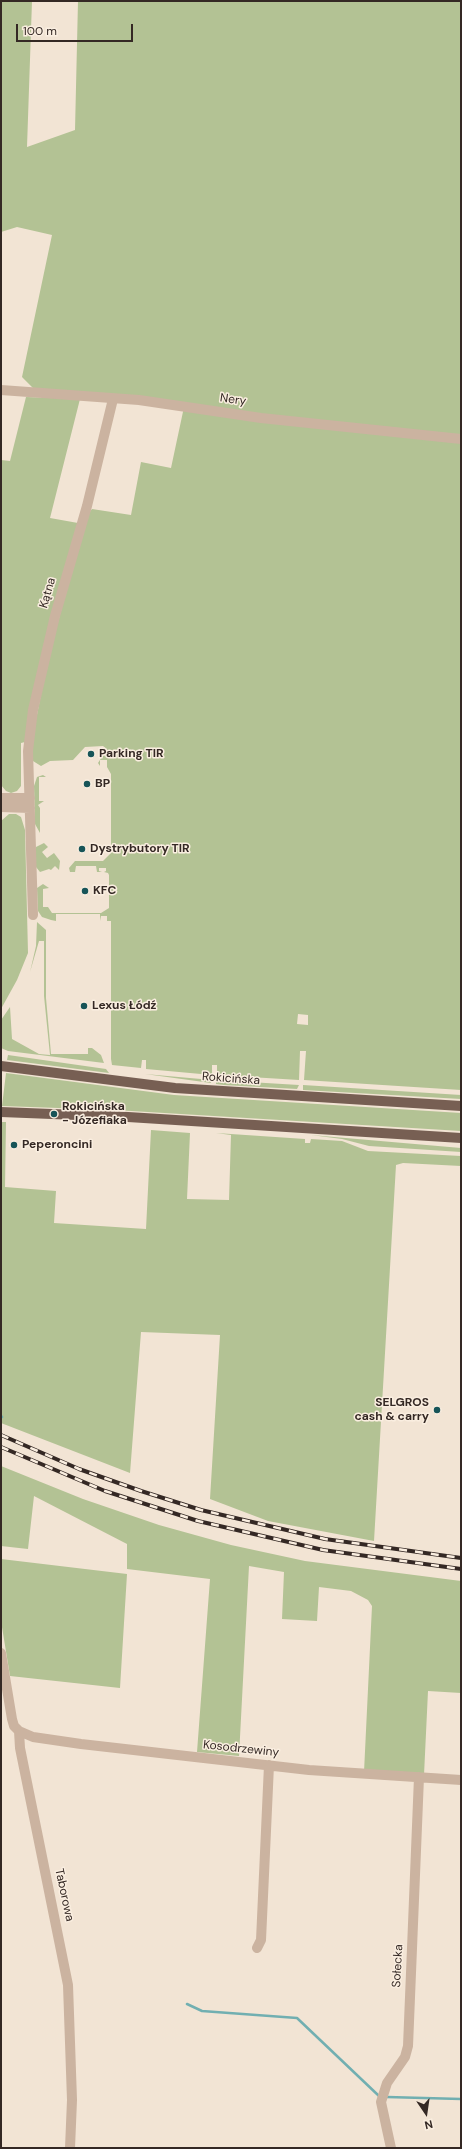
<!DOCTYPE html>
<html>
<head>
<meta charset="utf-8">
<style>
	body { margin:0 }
	#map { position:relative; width:462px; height:2149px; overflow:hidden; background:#f2e4d4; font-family:"DM Sans",sans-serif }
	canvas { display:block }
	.frame { position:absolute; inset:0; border:2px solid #342824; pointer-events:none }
	.north { position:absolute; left:406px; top:2093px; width:40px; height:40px; -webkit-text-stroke:3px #faeee0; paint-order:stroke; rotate:167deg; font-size:11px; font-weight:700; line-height:16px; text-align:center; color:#342824 }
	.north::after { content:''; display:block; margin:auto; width:14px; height:18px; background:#342824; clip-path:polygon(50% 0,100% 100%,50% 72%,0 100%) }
	.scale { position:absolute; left:16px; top:24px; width:117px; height:18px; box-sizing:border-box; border:2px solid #342824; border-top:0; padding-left:5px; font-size:12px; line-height:14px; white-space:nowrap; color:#342824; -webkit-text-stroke:3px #faeee0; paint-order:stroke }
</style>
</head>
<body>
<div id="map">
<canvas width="462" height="2149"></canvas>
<div class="frame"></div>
<div class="north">N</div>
<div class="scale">100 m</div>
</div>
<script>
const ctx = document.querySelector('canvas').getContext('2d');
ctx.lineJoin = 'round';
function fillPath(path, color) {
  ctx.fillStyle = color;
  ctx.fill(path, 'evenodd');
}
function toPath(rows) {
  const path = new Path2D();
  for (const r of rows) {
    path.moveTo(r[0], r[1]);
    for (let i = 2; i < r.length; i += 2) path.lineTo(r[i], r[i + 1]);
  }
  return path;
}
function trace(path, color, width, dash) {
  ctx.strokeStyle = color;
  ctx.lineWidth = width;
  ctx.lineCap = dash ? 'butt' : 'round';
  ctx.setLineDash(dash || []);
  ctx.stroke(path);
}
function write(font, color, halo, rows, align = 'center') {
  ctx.font = font + ' "DM Sans",sans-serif';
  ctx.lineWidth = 3;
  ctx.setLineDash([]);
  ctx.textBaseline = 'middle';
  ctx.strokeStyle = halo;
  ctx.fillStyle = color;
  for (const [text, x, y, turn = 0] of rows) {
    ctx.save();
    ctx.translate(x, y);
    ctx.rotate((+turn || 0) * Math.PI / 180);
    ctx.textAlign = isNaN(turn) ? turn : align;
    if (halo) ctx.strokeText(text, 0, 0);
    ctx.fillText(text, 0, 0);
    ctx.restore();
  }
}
fillPath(toPath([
	[1,1,32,1,27,147,75,130,78,1,461,1,461,437,34,389,22,377,52,235,17,227,1,232],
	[26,397,80,399,50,518,78,523,25,742,21,743,21,786,17,791,11,793,6,791,1,785,1,460,10,461],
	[184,407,461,440,461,1090,304,1080,306,1051,300,1051,299,1080,217,1075,217,1065,212,1065,212,1075,146,1069,146,1060,142,1060,141,1068,112,1065,111,1059,111,921,107,921,107,916,101,916,100,921,100,914,56,914,56,921,51,920,42,917,38,911,37,888,43,884,49,888,43,889,43,907,48,907,52,913,101,913,109,908,109,875,108,873,104,872,106,871,106,868,99,868,99,871,102,872,97,872,96,866,76,866,75,872,70,872,69,868,75,861,103,861,111,853,111,774,107,767,107,760,100,760,100,766,98,763,107,749,103,746,85,747,73,760,50,761,41,766,33,761,32,740,49,654,88,514,92,509,131,515,141,462,171,468],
	[298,1014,308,1015,308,1025,297,1024],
	[43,775,46,777,39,777,39,801,44,801,38,805,40,808,40,833,35,824,34,786,37,777],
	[9,814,16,814,21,817,25,830,28,953,17,980,1,1009,1,821],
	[44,843,48,847,42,852,47,858,54,853,60,861,59,870,55,866,51,870,49,869,40,872,36,867,36,847],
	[37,922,46,930,46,998,51,1054,88,1054,88,1048,92,1048,101,1055,104,1063,8,1051,1,1048,1,1020,10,1007,12,1039,39,1054,50,1055,44,996,44,941,39,941,30,972,36,946],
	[8,1055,106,1069,109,1073,7,1060],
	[6,1073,174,1095,461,1113,461,1131,115,1110,2,1106],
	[145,1074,212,1080,211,1083],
	[216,1080,299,1085,297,1089,224,1085,216,1084],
	[303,1085,461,1095,461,1099,303,1090],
	[1,1122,6,1122,5,1187,56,1191,54,1223,146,1229,151,1130,190,1133,187,1199,229,1200,231,1135,216,1133,305,1139,305,1143,310,1143,311,1139,342,1141,368,1151,461,1156,461,1166,403,1163,396,1165,374,1541,268,1521,210,1499,220,1335,141,1332,130,1473,1,1423],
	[311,1135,461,1148,461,1152,369,1146,342,1139],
	[1,1466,83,1499,159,1525,231,1545,305,1561,461,1581,461,1693,428,1691,424,1775,364,1772,372,1606,368,1600,351,1591,319,1587,317,1621,282,1619,284,1572,249,1566,239,1756,197,1752,210,1579,127,1569,127,1544,34,1496,28,1549,1,1546],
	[1,1559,127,1574,120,1688,10,1676,1,1621]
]), '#b3c294');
trace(toPath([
	[1,1416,2,1417],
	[187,2004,202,2011,297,2018,379,2096],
	[387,2097,461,2099]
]), '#71afb1', 2.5);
trace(toPath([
	[1,390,139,400,261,418,461,439],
	[1,798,30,798],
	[1,807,30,808],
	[33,915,28,751,33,710,55,616,87,506,113,399],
	[1,1653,12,1719,14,1726,19,1731,20,1748,68,1985,72,2100,70,2148],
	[19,1731,33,1737,81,1744,309,1770,461,1780],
	[257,1948,261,1940,269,1765],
	[391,2148,381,2102,387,2083,405,2057,408,2046,419,1777]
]), '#cbb3a0', 10);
trace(toPath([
	[1,1066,175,1088,461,1106],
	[1,1112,128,1117,461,1138]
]), '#775f53', 10);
const rail = toPath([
	[1,1435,79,1469,141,1491,201,1510,325,1539,461,1558],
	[1,1447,105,1491,198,1521,323,1550,461,1569]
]);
trace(rail, '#342824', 4);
trace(rail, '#faeee0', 2.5, [8]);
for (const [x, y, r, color] of [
	[91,754,4,"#175458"],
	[87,784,4,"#175458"],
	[82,849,4,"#175458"],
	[85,891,4,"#175458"],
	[84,1006,4,"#175458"],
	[54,1114,4,"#175458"],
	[14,1145,4,"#175458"],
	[437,1410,4,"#175458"]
]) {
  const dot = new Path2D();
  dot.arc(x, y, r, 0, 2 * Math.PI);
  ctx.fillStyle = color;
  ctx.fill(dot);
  trace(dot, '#faeee0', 1.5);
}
write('12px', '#342824', '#faeee0', [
	["Nery",233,400,8],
	["Kątna",48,593,-74],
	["Rokicińska",231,1079,4],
	["Kosodrzewiny",241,1749,6],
	["Taborowa",64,1895,78],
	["Sołecka",398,1966,-87]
]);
write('bold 12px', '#342824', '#faeee0', [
	["Parking TIR",99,754],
	["BP",95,784],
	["Dystrybutory TIR",90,849],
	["KFC",93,891],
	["Lexus Łódź",92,1006],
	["Rokicińska",62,1107],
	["- Józefiaka",62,1121],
	["Peperoncini",22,1145],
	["SELGROS",429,1403,"right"],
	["cash & carry",429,1417,"right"]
], 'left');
</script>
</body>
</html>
